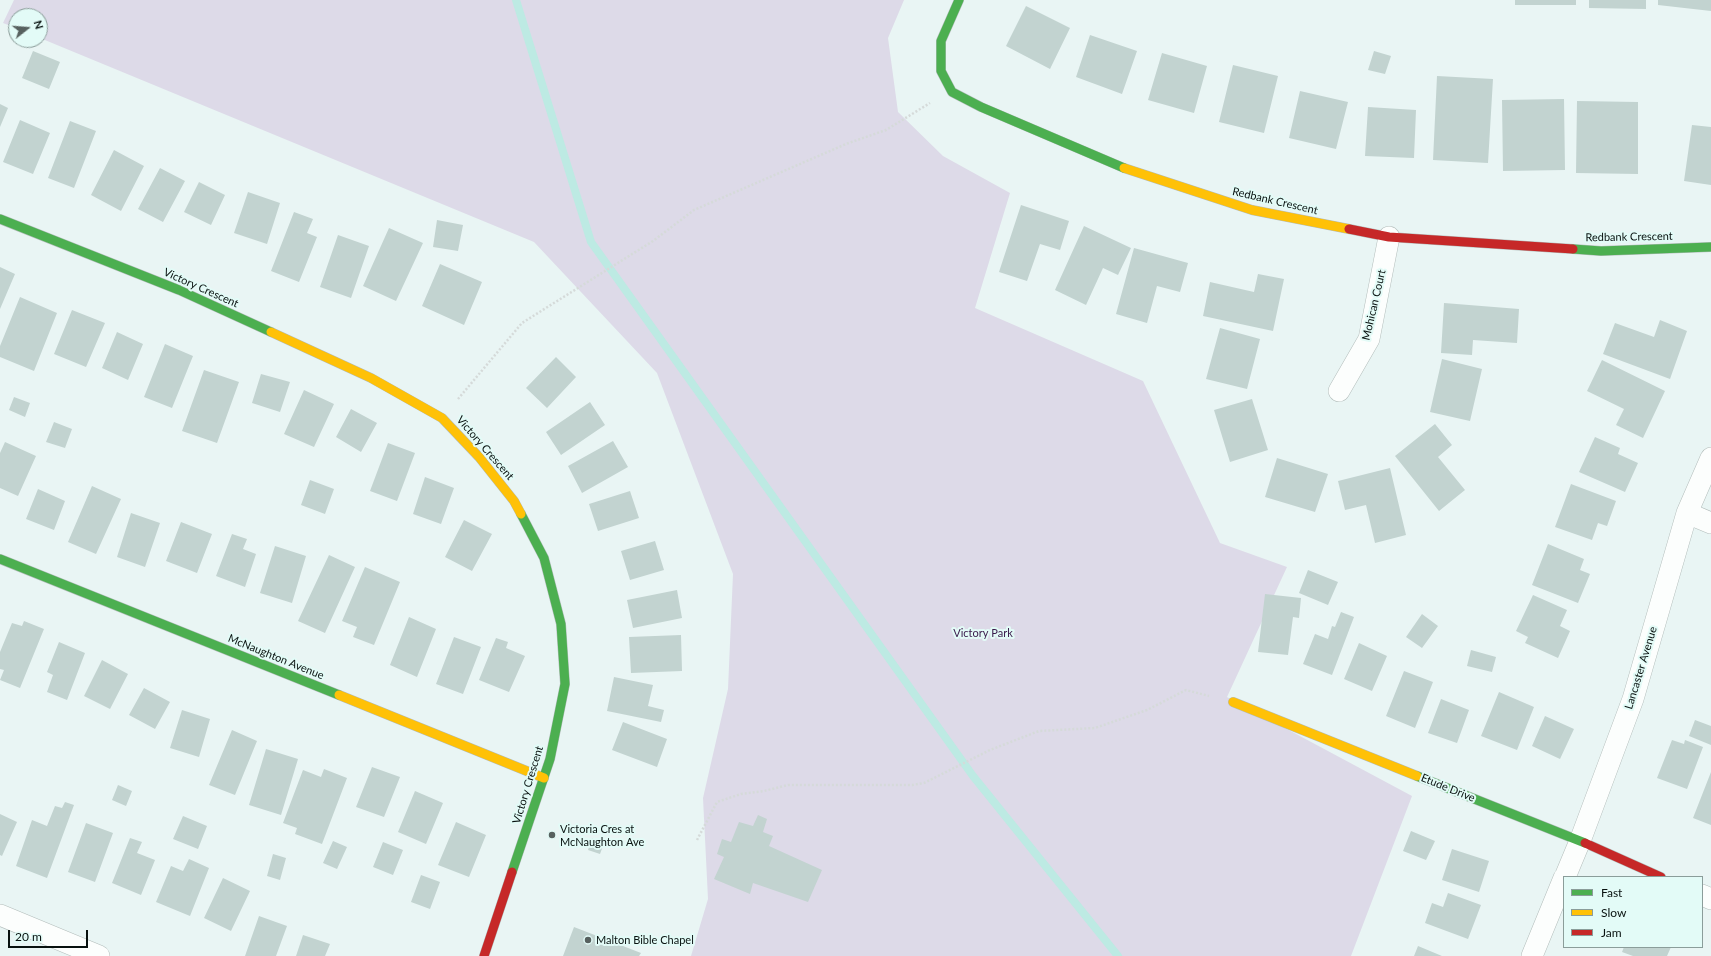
<!DOCTYPE html>
<html>
<head>
<meta charset="utf-8">
<style>
	body { margin:0 }
	#map { position:relative; width:1711px; height:956px; overflow:hidden; background:#e9f5f4; font-family:Lato,sans-serif }
	canvas { display:block }
	.legend { position:absolute; left:1563px; top:876px; width:140px; height:72px; box-sizing:border-box; background:#e3fbf7; border:1px solid #8b9d9a; margin:0; padding:5px 7px; list-style:none; font-size:12px; color:#08110f }
	.legend li { display:flex; align-items:center; gap:8px; height:20px }
	.legend b { width:20px; border:1px solid #8b9d9a }
	.north { position:absolute; left:8px; top:8px; width:40px; height:40px; box-sizing:border-box; background:#e3fbf7; border:1px solid #8b9d9a; border-radius:50%; rotate:73deg; font-size:11px; font-weight:700; line-height:16px; text-align:center; color:#08110f }
	.north::after { content:''; display:block; margin:auto; width:14px; height:18px; background:#57615f; clip-path:polygon(50% 0,100% 100%,50% 72%,0 100%) }
	.scale { position:absolute; left:8px; top:930px; width:80px; height:18px; box-sizing:border-box; border:2px solid #08110f; border-top:0; padding-left:5px; font-size:12px; line-height:14px; white-space:nowrap; color:#08110f; -webkit-text-stroke:3px #e3fbf7; paint-order:stroke }
</style>
</head>
<body>
<div id="map">
<canvas width="1711" height="956"></canvas>
<ul class="legend">
<li><b style="height:5px;background:#4caf50"></b>Fast</li>
<li><b style="height:5px;background:#ffc107"></b>Slow</li>
<li><b style="height:5px;background:#c62828"></b>Jam</li>
</ul>
<div class="north">N</div>
<div class="scale">20 m</div>
</div>
<script>
const ctx = document.querySelector('canvas').getContext('2d');
ctx.lineJoin = 'round';
function fillPath(path, color) {
  ctx.fillStyle = color;
  ctx.fill(path, 'evenodd');
}
function toPath(rows) {
  const path = new Path2D();
  for (const r of rows) {
    path.moveTo(r[0], r[1]);
    for (let i = 2; i < r.length; i += 2) path.lineTo(r[i], r[i + 1]);
  }
  return path;
}
function trace(path, color, width, dash) {
  ctx.strokeStyle = color;
  ctx.lineWidth = width;
  ctx.lineCap = dash ? 'butt' : 'round';
  ctx.setLineDash(dash || []);
  ctx.stroke(path);
}
function write(font, color, halo, rows, align = 'center') {
  ctx.font = font + ' Lato,sans-serif';
  ctx.lineWidth = 4;
  ctx.setLineDash([]);
  ctx.textBaseline = 'middle';
  ctx.strokeStyle = halo;
  ctx.fillStyle = color;
  for (const [text, x, y, turn = 0] of rows) {
    ctx.save();
    ctx.translate(x, y);
    ctx.rotate((+turn || 0) * Math.PI / 180);
    ctx.textAlign = isNaN(turn) ? turn : align;
    if (halo) ctx.strokeText(text, 0, 0);
    ctx.fillText(text, 0, 0);
    ctx.restore();
  }
}
fillPath(toPath([
	[14,0,904,0,888,38,898,112,943,156,1010,193,975,308,1143,381,1220,543,1287,567,1227,697,1412,796,1351,956,691,956,708,899,703,798,728,689,733,574,657,373,534,242,40,38,40,16,16,16,16,28,3,23]
]), '#dddae8');
trace(toPath([
	[516,0,591,242,973,776,1118,956]
]), '#bdeae3', 8);
fillPath(toPath([
	[1515,0,1576,0,1576,5,1515,5],
	[1589,0,1646,0,1646,9,1589,8],
	[1658,0,1711,0,1711,11,1658,5],
	[1026,6,1070,28,1050,69,1006,46],
	[1090,35,1137,51,1122,94,1076,77],
	[33,51,60,62,49,89,22,78],
	[1374,51,1391,56,1385,74,1368,70],
	[1162,53,1207,66,1194,113,1148,100],
	[1233,65,1278,76,1264,133,1219,122],
	[1437,76,1493,79,1488,163,1433,160],
	[1300,91,1348,102,1336,149,1289,138],
	[1564,99,1565,170,1503,171,1502,100],
	[1577,101,1638,102,1638,174,1576,173],
	[0,104,8,108,0,127],
	[1368,107,1416,110,1414,158,1365,156],
	[20,120,50,133,33,174,3,162],
	[70,121,96,131,74,188,48,178],
	[1692,125,1711,127,1711,185,1684,181],
	[114,150,144,166,121,211,91,195],
	[160,168,185,181,163,222,138,209],
	[199,182,225,195,211,225,184,212],
	[248,192,280,203,267,244,234,233],
	[1021,205,1069,221,1060,250,1040,244,1027,281,999,272],
	[294,212,313,219,307,233,317,237,299,282,271,271],
	[437,220,463,225,458,251,433,247],
	[1084,226,1131,248,1118,275,1103,268,1086,305,1055,290],
	[389,228,423,243,396,301,363,286],
	[338,235,369,246,351,298,320,287],
	[1134,248,1188,263,1180,292,1157,286,1147,323,1116,314],
	[440,264,482,282,464,325,422,306],
	[0,267,15,274,0,309],
	[1258,274,1284,279,1273,331,1203,316,1210,282,1254,292],
	[20,297,57,313,34,371,0,357,0,346],
	[1444,303,1519,309,1517,343,1473,340,1472,355,1441,353],
	[72,310,105,323,86,367,54,354],
	[1660,320,1687,331,1670,379,1603,354,1615,323,1654,337],
	[1220,328,1260,339,1247,389,1206,379],
	[117,332,143,344,128,380,102,368],
	[165,344,193,356,172,408,144,397],
	[556,357,576,377,547,408,526,388],
	[1442,359,1482,369,1470,421,1430,412],
	[1602,360,1665,391,1643,438,1616,425,1624,409,1587,391],
	[204,370,239,382,217,443,182,431],
	[261,374,290,382,280,412,252,403],
	[304,390,334,404,314,447,284,434],
	[14,397,30,403,25,417,9,410],
	[1252,399,1268,450,1230,462,1214,410],
	[590,402,605,425,561,455,546,432],
	[351,409,377,423,361,452,336,437],
	[54,422,72,429,65,448,46,442],
	[1435,424,1452,445,1438,457,1465,490,1439,511,1395,456],
	[1595,437,1620,448,1618,454,1638,463,1625,492,1579,472],
	[613,441,628,467,582,493,568,466],
	[5,442,36,456,18,496,0,488,0,453],
	[388,443,415,453,397,501,370,491],
	[1277,458,1328,474,1315,512,1265,497],
	[1390,468,1406,535,1375,543,1366,505,1345,510,1338,481],
	[425,477,454,488,441,524,413,514],
	[310,480,334,489,325,514,301,505],
	[1571,484,1616,501,1607,526,1598,523,1592,540,1555,527],
	[92,486,121,499,96,554,68,542],
	[38,489,65,501,54,530,26,519],
	[630,491,639,518,598,531,589,504],
	[131,513,160,523,145,567,117,557],
	[464,520,492,534,472,571,445,557],
	[181,522,212,534,197,573,166,561],
	[232,534,247,539,243,549,256,554,245,587,216,576],
	[655,541,664,570,630,580,621,551],
	[1548,544,1584,559,1580,570,1590,574,1578,603,1532,585],
	[275,546,306,556,292,603,260,593],
	[329,555,355,567,325,633,298,621],
	[365,567,400,582,374,645,353,637,357,627,342,621],
	[1308,570,1338,582,1328,605,1299,593],
	[677,590,682,618,633,628,627,600],
	[1265,594,1301,598,1299,618,1293,617,1288,655,1258,652],
	[1533,595,1567,610,1560,626,1570,631,1558,658,1525,643,1528,637,1516,631],
	[1341,612,1354,617,1332,675,1303,664,1315,634,1328,639,1332,626,1335,627],
	[1422,614,1438,626,1422,648,1406,637],
	[409,617,436,629,417,677,390,665],
	[24,621,44,629,20,688,0,680,4,670,0,669,0,652,12,623,22,626],
	[681,635,682,671,631,673,629,637],
	[454,637,481,647,463,694,436,684],
	[496,638,508,642,506,648,525,656,509,692,479,680],
	[59,642,85,653,67,700,47,692,53,675,47,672],
	[1359,643,1387,656,1372,691,1344,679],
	[1471,650,1496,657,1492,672,1467,666],
	[102,660,128,674,110,709,84,696],
	[1404,671,1433,682,1415,728,1386,716],
	[614,677,653,685,648,706,664,710,661,722,607,711],
	[144,688,170,702,155,729,129,715],
	[1499,692,1534,707,1517,750,1481,736],
	[1441,699,1469,710,1457,743,1428,733],
	[182,710,210,719,199,757,170,748],
	[1545,716,1574,729,1560,759,1532,746],
	[1695,720,1711,726,1711,745,1689,736],
	[623,722,667,739,657,767,612,750],
	[232,730,257,741,235,795,209,785],
	[1672,740,1684,744,1685,740,1703,747,1687,789,1657,778],
	[266,749,298,759,281,815,249,805],
	[372,767,400,777,384,817,356,807],
	[324,769,347,778,322,844,295,834,297,828,283,823,303,770,321,777],
	[1711,772,1711,825,1693,818],
	[118,785,132,791,126,806,112,800],
	[415,791,443,803,426,844,398,832],
	[65,802,74,805,47,878,16,866,32,820,47,826,55,806,62,808],
	[0,814,17,822,2,856,0,855],
	[758,815,767,819,763,832,773,836,769,846,822,870,808,902,753,883,750,894,714,879,724,857,717,854,722,839,731,842,739,822,753,826],
	[183,816,207,826,198,849,173,839],
	[456,822,486,835,469,877,438,865],
	[86,823,113,833,95,882,68,872],
	[1411,831,1435,841,1426,860,1403,851],
	[130,838,142,842,137,853,155,860,141,895,112,883],
	[592,838,604,843,600,854,588,850],
	[333,841,347,847,337,869,323,863],
	[383,842,403,850,393,875,373,867],
	[1452,849,1489,861,1479,892,1442,880],
	[273,854,286,858,280,880,267,876],
	[189,859,209,868,190,916,156,902,171,866,183,871],
	[421,875,440,882,430,909,411,902],
	[223,878,250,891,231,931,204,918],
	[1448,893,1481,905,1468,939,1425,923,1432,903,1443,907],
	[259,916,287,926,276,956,245,956],
	[574,927,641,953,639,956,563,956],
	[303,935,330,944,325,956,296,956],
	[1418,946,1442,956,1414,956],
	[1624,947,1671,947,1667,956,1633,956,1622,952]
]), '#c2d3d0');
const street = toPath([
	[1339,391,1369,339,1389,237],
	[1687,513,1711,523],
	[1565,877,1580,841,1633,699,1687,513,1711,458],
	[1702,895,1711,899],
	[0,915,99,956],
	[1532,956,1564,878]
]);
const fast = toPath([
	[959,0,941,41,941,71,952,92,981,107,1124,168],
	[0,219,179,290,271,332],
	[1573,249,1601,251,1711,247],
	[0,559,339,695],
	[1417,776,1585,843],
	[512,872,550,759,565,684,561,624,544,558,521,514]
]);
const slow = toPath([
	[1124,168,1252,210,1349,229],
	[271,332,371,378,442,418,479,457,514,501,521,514],
	[339,695,544,778],
	[1233,702,1417,776]
]);
const jam = toPath([
	[1349,229,1389,237,1573,249],
	[1585,843,1661,877],
	[484,956,512,872]
]);
trace(street, '#b2bcba', 22);
trace(fast, '#b2bcba', 10);
trace(slow, '#b2bcba', 10);
trace(jam, '#b2bcba', 10);
trace(toPath([
	[458,399,522,323,653,241,694,210,846,144,886,130,930,103],
	[697,840,717,802,741,794,764,791,788,785,912,785,924,783,990,750,1039,731,1095,728,1147,710,1186,690,1209,696]
]), '#d5dad9', 2.5, [2, 2]);
trace(street, '#fcfefd', 21);
trace(fast, '#4caf50', 9);
trace(slow, '#ffc107', 9);
trace(jam, '#c62828', 9);
for (const [x, y, r, color] of [
	[552,835,4,"#57615f"],
	[588,940,4,"#57615f"]
]) {
  const dot = new Path2D();
  dot.arc(x, y, r, 0, 2 * Math.PI);
  ctx.fillStyle = color;
  ctx.fill(dot);
  trace(dot, '#e3fbf7', 1.5);
}
write('11px', '#08110f', '#e3fbf7', [
	["Redbank Crescent",1275,201,13],
	["Redbank Crescent",1629,237,-1],
	["Victory Crescent",201,288,24],
	["Mohican Court",1374,305,-77],
	["Victory Crescent",485,448,49],
	["McNaughton Avenue",276,657,22],
	["Lancaster Avenue",1641,668,-73],
	["Victory Crescent",528,785,-73],
	["Etude Drive",1448,788,22]
]);
write('11px', '#38184a', '#e3fbf7', [
	["Victory Park",983,633]
]);
write('11px', '#08110f', '#e3fbf7', [
	["Victoria Cres at",560,829],
	["McNaughton Ave",560,842],
	["Malton Bible Chapel",596,940]
], 'left');
</script>
</body>
</html>
